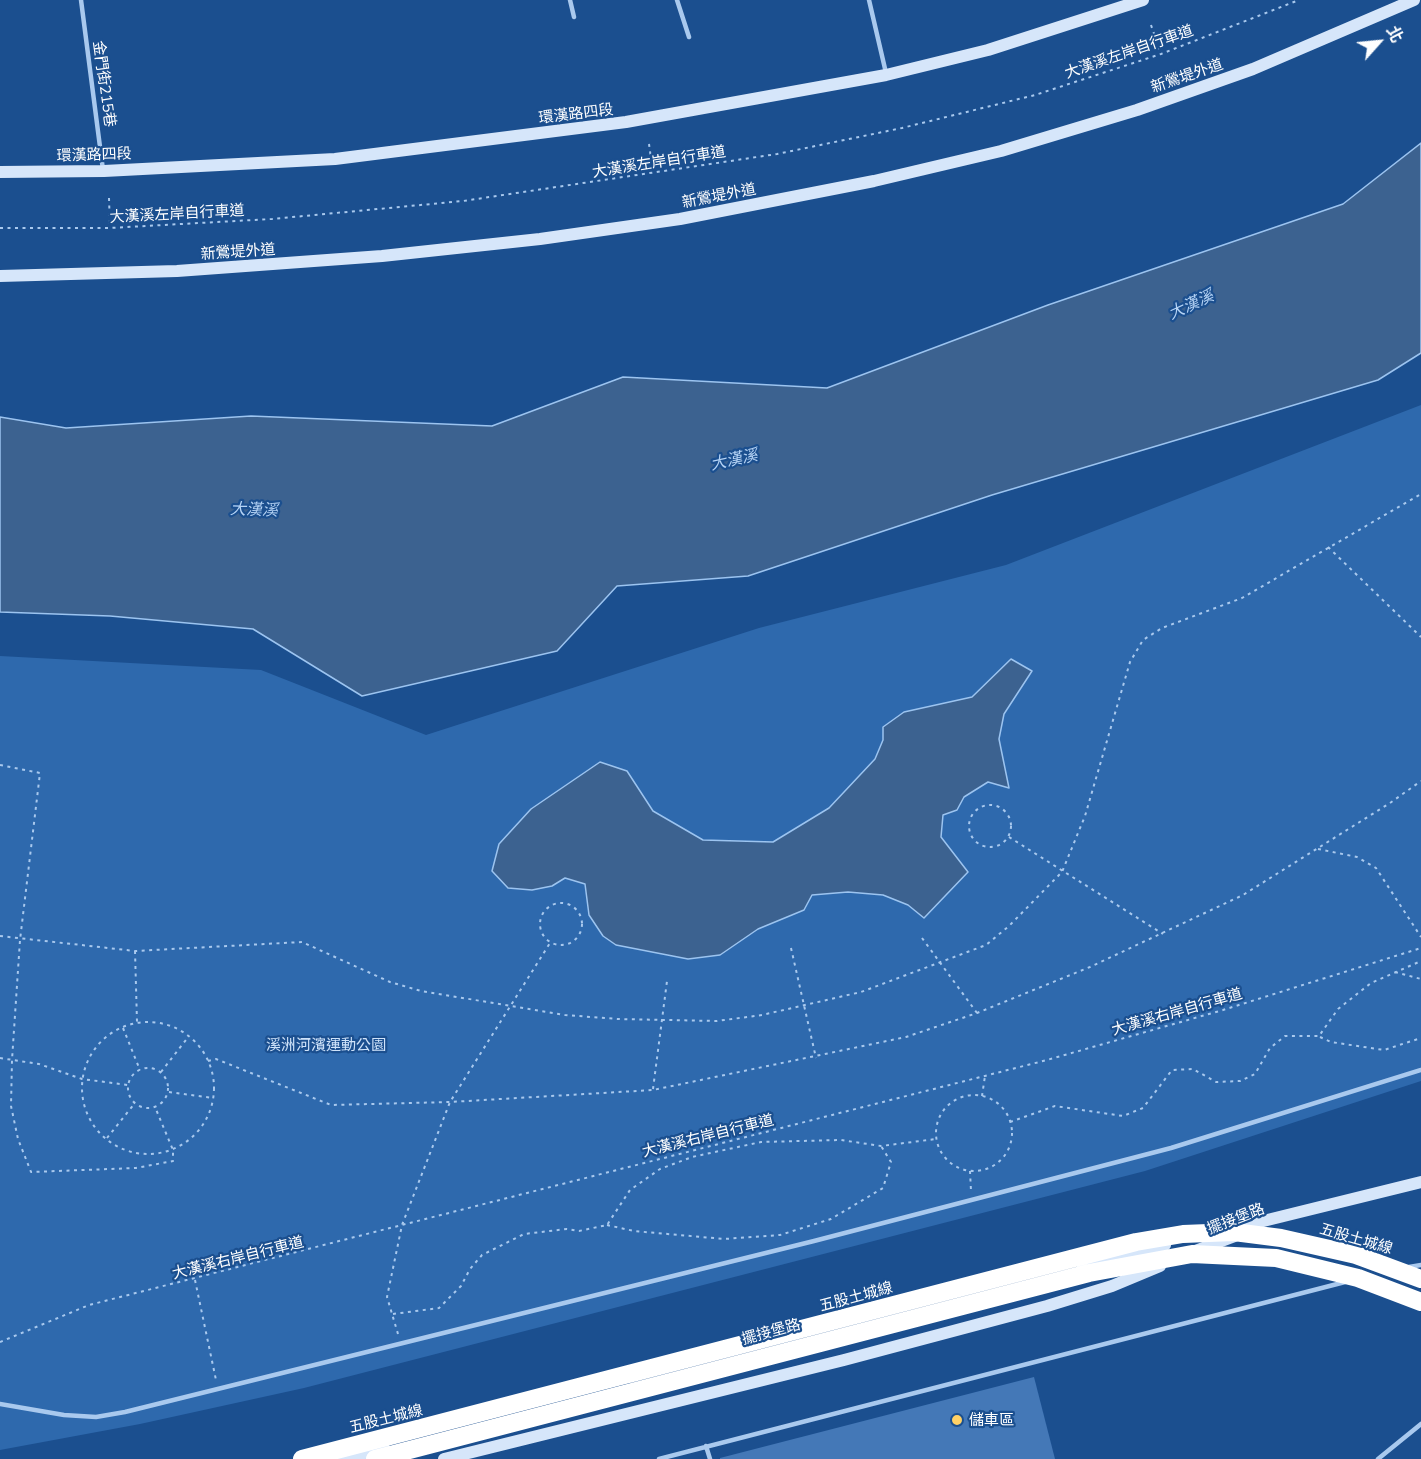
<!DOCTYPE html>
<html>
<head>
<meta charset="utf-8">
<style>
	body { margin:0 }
	#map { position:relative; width:1421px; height:1459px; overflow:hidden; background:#1b4f8f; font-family:Mulish,"Noto Sans TC",sans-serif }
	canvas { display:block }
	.north { position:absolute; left:1349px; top:12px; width:60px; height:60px; -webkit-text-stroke:4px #1b4f8f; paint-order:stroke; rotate:63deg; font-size:16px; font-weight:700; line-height:24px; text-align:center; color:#fff }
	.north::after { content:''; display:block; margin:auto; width:21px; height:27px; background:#fff; clip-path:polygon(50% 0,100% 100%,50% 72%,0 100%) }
</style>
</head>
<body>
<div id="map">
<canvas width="1421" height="1459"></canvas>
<div class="north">北</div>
</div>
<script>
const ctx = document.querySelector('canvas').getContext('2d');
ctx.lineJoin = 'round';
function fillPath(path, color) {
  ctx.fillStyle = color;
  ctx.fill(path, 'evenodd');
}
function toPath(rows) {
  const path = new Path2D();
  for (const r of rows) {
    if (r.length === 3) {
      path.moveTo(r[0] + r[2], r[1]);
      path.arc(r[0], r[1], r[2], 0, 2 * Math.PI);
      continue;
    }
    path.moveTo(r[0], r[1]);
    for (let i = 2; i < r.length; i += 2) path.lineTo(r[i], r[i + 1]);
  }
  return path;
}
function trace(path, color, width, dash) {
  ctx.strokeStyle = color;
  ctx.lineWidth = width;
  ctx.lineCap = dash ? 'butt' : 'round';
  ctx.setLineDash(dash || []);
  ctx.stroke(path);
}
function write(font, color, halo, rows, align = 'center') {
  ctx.font = font + ' Mulish,"Noto Sans TC",sans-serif';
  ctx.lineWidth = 4.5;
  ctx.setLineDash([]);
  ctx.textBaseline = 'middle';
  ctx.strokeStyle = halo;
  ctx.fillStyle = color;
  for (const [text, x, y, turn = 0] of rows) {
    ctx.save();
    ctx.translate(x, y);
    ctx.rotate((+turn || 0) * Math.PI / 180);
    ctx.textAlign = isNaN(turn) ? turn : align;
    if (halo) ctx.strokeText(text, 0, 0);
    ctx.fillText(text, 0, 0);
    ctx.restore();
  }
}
fillPath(toPath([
	[1421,405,1421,1081,1145,1171,304,1388,140,1424,0,1450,0,656,261,670,426,735,759,628,1006,565]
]), '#2e69ad');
const water = toPath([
	[1421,143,1421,353,1378,380,992,495,748,576,617,586,557,651,362,696,253,629,110,616,0,612,0,417,66,428,251,416,492,426,623,377,827,388,1048,305,1343,204,1421,143],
	[1011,659,1032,671,1004,714,999,739,1009,788,988,782,964,797,957,810,943,815,941,837,968,872,924,918,908,905,883,895,848,892,812,895,804,910,758,929,720,955,688,959,616,945,603,936,589,915,585,884,565,878,552,886,532,890,508,888,492,871,499,844,531,809,600,762,627,771,653,811,703,840,773,842,829,808,875,759,883,740,883,727,904,712,972,697,1011,659]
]);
fillPath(water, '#3c6290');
trace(water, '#9cc4f0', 1.5);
fillPath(toPath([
	[1034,1377,1055,1459,720,1459,720,1458]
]), '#4478b7');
trace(toPath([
	[1151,25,1161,54],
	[649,144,653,173],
	[109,198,110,228],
	[0,228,110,228,272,219,463,201,777,154,902,128,1035,95,1161,54,1299,0],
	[1328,547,1421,637],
	[0,765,40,773,20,940,12,1060,11,1106,18,1139,31,1172,136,1168,173,1161,173,1150,155,1107],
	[990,826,21],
	[1009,837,1163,934],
	[1318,849,1357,857,1376,868,1421,937],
	[561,924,21],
	[0,936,135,951,302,942,390,982,421,991,565,1015,618,1019,717,1021,762,1015,861,992,986,945,1009,926,1062,872,1085,816,1130,662,1143,640,1162,628,1242,598,1421,494],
	[922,938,977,1013],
	[791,948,816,1058],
	[135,951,137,1022],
	[1395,972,1421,979],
	[148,1088,66],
	[123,1028,140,1070],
	[1320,1037,1331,1042,1384,1050,1421,1038],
	[0,1058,39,1064,82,1079,128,1085],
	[208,1061,216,1059,331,1105,450,1102,653,1090,906,1037,977,1013,1090,967,1243,895,1390,803,1421,781],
	[148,1088,20],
	[161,1072,189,1036],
	[653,1089,667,981],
	[169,1092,213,1098],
	[974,1133,38],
	[982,1096,985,1076],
	[1010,1122,1055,1106,1123,1116,1143,1108,1172,1070,1193,1069,1216,1082,1240,1081,1255,1074,1270,1048,1285,1036,1319,1036,1338,1009,1371,983,1421,961],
	[107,1138,135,1103],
	[970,1171,971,1191],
	[607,1225,634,1231,724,1239,780,1235,831,1219,883,1188,891,1162,881,1146],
	[195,1280,216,1380],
	[393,1314,439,1308,461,1286,470,1269,482,1255,524,1234,567,1229,579,1231,607,1225,630,1190,660,1169,692,1157,761,1142,841,1140,881,1146,936,1139],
	[398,1334,387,1297,402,1225,450,1102,550,943],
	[0,1342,89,1305,1047,1060,1223,1010,1421,948]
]), '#a9c9ee', 2, [3, 4.5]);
trace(toPath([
	[81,0,103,170],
	[570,0,574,17],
	[677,0,689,37],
	[869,0,886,73],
	[1409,1267,1421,1265],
	[0,1404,64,1415,96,1417,125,1412,814,1241,1171,1148,1421,1070],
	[706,1446,710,1459],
	[659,1459,1345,1282],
	[1378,1459,1421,1424]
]), '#a9c9ee', 4.5);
trace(toPath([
	[0,172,104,171,335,159,626,122,886,75,988,50,1143,0],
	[0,276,177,271,382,256,540,239,680,219,874,181,1001,151,1137,110,1253,69,1414,0],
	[1235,1228,1421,1182],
	[1195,1251,1235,1236],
	[1083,1266,1165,1245],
	[342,1459,384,1448],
	[444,1459,844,1360,1047,1306,1112,1286,1160,1266]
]), '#d6e6fa', 12);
trace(toPath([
	[302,1459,1136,1242,1183,1234,1234,1232,1281,1238,1356,1255,1421,1279],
	[375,1459,1089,1273,1192,1254,1276,1258,1358,1278,1421,1302]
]), '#fff', 18);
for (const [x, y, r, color] of [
	[957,1420,6,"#ffd166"]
]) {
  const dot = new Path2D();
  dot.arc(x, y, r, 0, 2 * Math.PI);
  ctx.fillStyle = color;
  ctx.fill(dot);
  trace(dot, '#1b4f8f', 2);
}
write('15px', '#fff', '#1b4f8f', [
	["大漢溪左岸自行車道",1129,52,-19],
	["新鶯堤外道",1187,76,-19],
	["金門街215巷",104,84,82],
	["環漢路四段",576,114,-7],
	["環漢路四段",94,155,-2],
	["大漢溪左岸自行車道",659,162,-9],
	["新鶯堤外道",719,196,-11],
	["大漢溪左岸自行車道",177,214,-3],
	["新鶯堤外道",238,252,-4],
	["大漢溪右岸自行車道",1177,1012,-16],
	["大漢溪右岸自行車道",708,1136,-14],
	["擺接堡路",1236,1219,-21],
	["五股土城線",1356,1239,16],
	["大漢溪右岸自行車道",238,1258,-14],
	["五股土城線",856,1297,-15],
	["擺接堡路",771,1332,-15],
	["五股土城線",386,1419,-14]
]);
write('15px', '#cfe3fa', '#1b4f8f', [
	["溪洲河濱運動公園",326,1045]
]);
write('15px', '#fff', '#1b4f8f', [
	["儲車區",969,1420]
], 'left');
write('italic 16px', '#b5d3f5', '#1b4f8f', [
	["大漢溪",1191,305,-25],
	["大漢溪",734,460,-12],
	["大漢溪",254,510,2]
]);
</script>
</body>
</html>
